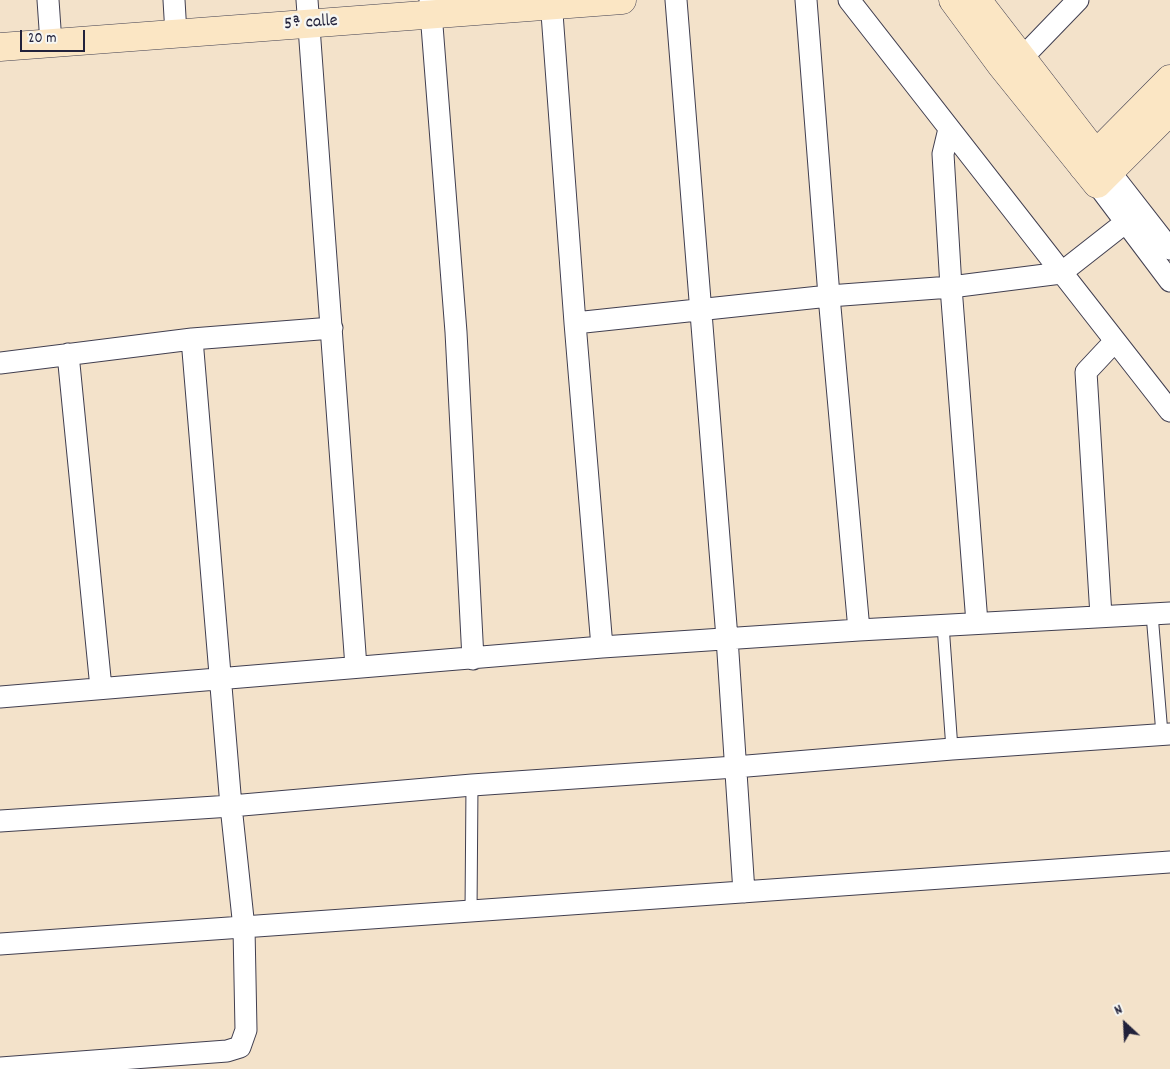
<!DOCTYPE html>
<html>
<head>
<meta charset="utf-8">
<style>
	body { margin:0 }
	#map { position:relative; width:1170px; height:1069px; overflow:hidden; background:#f3e2ca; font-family:Dekko,sans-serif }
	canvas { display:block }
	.north { position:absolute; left:1100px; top:999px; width:50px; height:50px; -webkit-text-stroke:4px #f6f6f2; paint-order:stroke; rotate:335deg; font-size:14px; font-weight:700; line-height:20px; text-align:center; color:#22223b }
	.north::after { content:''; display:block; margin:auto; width:18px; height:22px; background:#22223b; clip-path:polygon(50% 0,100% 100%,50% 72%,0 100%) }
	.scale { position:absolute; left:20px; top:30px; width:65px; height:22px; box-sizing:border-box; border:2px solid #22223b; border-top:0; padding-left:6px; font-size:15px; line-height:18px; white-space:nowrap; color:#22223b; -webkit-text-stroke:4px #f6f6f2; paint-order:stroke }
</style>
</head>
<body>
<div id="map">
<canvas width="1170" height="1069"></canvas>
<div class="north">N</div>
<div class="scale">20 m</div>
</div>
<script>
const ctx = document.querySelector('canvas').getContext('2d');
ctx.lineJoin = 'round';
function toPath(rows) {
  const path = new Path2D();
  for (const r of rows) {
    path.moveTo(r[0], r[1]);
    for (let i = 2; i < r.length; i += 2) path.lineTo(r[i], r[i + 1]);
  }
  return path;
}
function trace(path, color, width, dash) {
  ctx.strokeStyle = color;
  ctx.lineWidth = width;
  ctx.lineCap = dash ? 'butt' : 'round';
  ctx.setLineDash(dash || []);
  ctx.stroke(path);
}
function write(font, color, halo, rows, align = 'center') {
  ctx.font = font + ' Dekko,sans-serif';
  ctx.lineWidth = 5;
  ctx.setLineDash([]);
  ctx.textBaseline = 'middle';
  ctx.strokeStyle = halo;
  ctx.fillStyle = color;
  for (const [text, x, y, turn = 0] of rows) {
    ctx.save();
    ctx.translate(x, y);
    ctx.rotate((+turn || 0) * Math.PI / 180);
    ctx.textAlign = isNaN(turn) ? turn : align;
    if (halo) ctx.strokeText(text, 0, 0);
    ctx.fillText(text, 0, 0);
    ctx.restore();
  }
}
const lane = toPath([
	[1152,614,1162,734],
	[943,625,952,749],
	[471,912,472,785]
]);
const street = toPath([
	[48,0,51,43],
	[174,0,176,34],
	[307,0,356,667],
	[430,0,456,332,473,659],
	[551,0,575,323,602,647],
	[676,0,727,638,744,892],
	[806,0,829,296,859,630],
	[849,0,1170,411],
	[1022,58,1078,0],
	[949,129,943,154,951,287,977,623],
	[1110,172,1170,249],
	[1097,184,1170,281],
	[575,323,829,296,951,287,1061,273,1140,211],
	[68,354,101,688],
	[0,363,192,339,332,328],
	[1101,616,1086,372,1115,341],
	[0,697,602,647,859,630,1170,613],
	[0,821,231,806,472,785,735,767,952,749,1170,734],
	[0,944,1170,862],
	[0,1068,227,1051,240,1047,246,1030,244,928,231,806,192,339]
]);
const secondary = toPath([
	[953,0,1001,65,1097,184,1170,111],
	[977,0,1092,149],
	[0,47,622,0],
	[1083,167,1170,79]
]);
trace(lane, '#413f50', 13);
trace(street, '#413f50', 23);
trace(secondary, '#413f50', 29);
trace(lane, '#fff', 11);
trace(street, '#fff', 21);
trace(secondary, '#fbe6c4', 28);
write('18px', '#22223b', '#f6f6f2', [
	["5ª calle",311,24,-4]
]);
</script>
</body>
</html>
